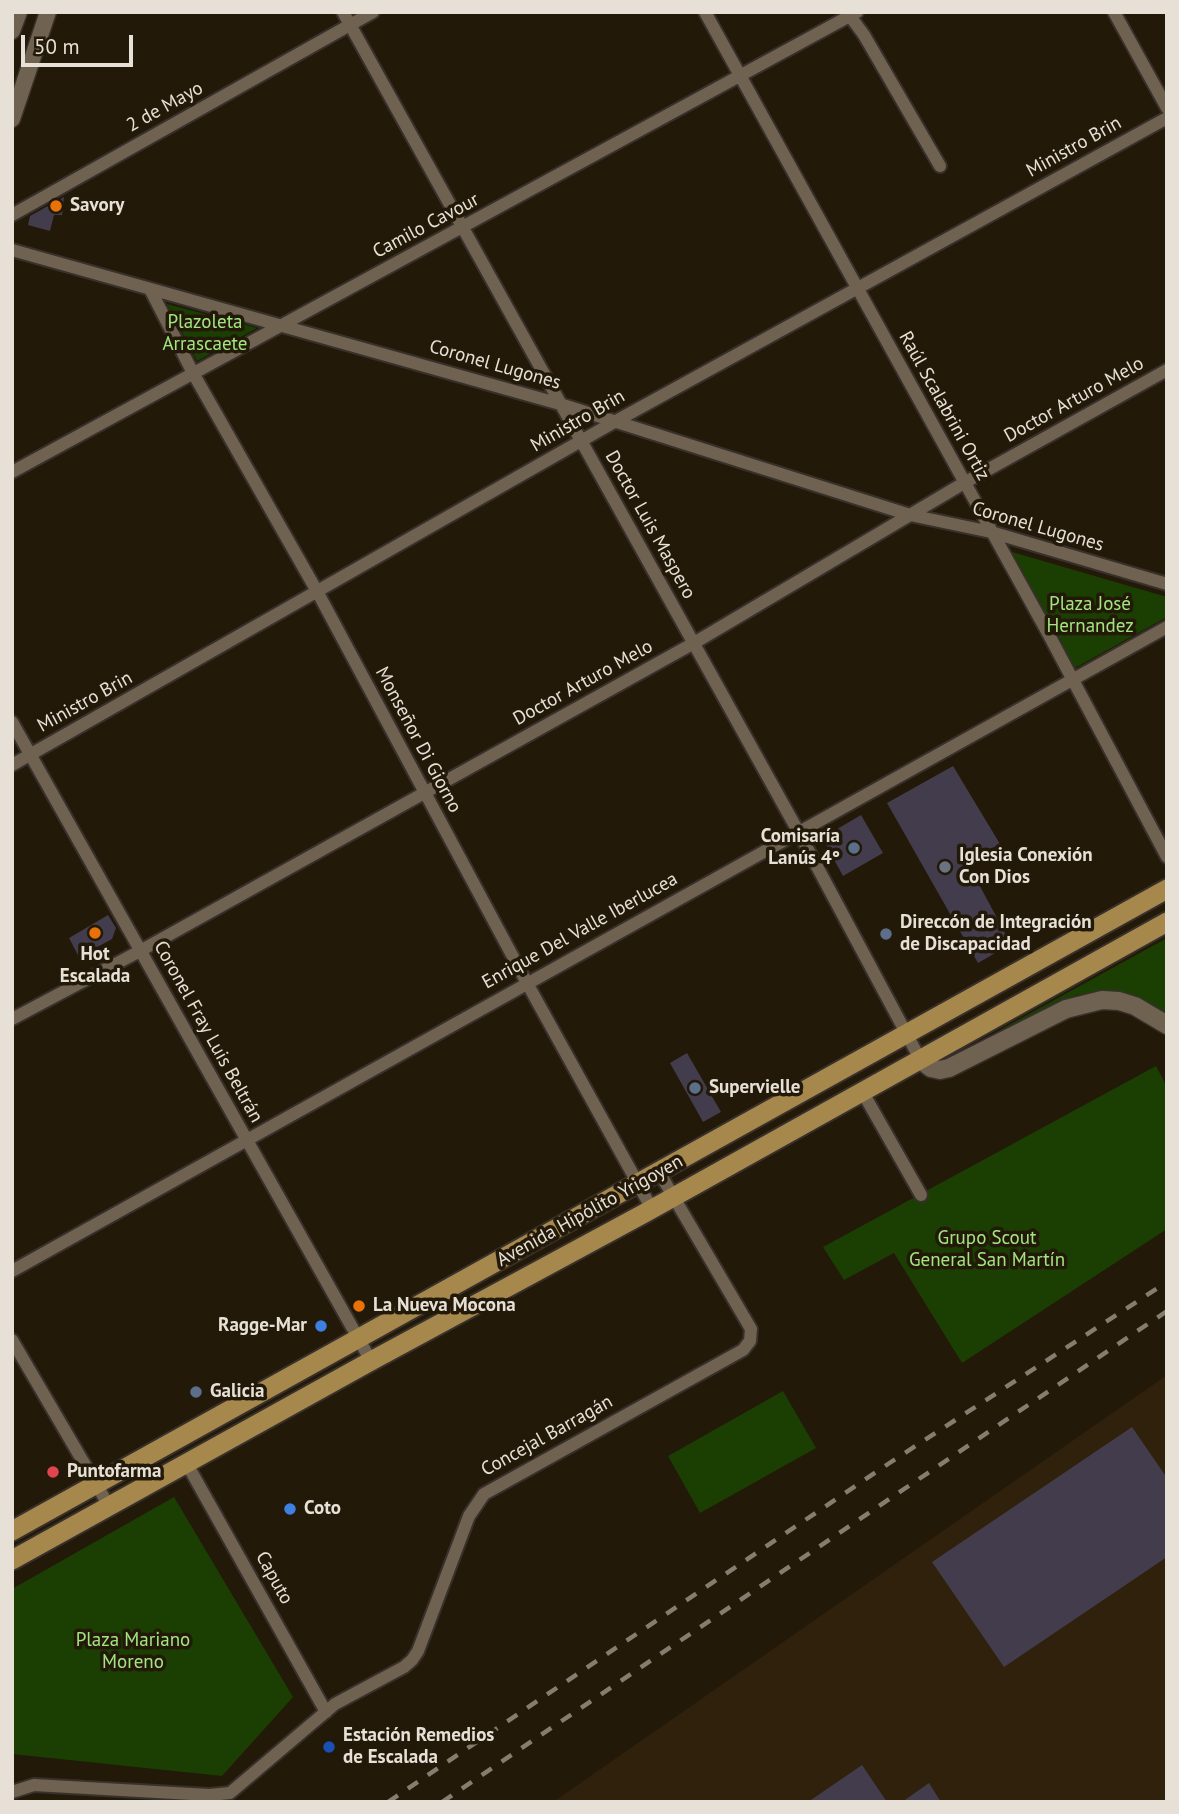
<!DOCTYPE html>
<html>
<head>
<meta charset="utf-8">
<style>
	body { margin:0 }
	#map { position:relative; width:1179px; height:1814px; overflow:hidden; background:#231909; font-family:"PT Sans",sans-serif }
	canvas { display:block }
	.frame { position:absolute; inset:0; border:14px solid #e7e0d6; pointer-events:none }
	.scale { position:absolute; left:21px; top:35px; width:112px; height:32px; box-sizing:border-box; border:4px solid #e7e0d6; border-top:0; padding-left:9px; font-size:21px; line-height:24px; white-space:nowrap; color:#e7e0d6; -webkit-text-stroke:5px #231909; paint-order:stroke }
</style>
</head>
<body>
<div id="map">
<canvas width="1179" height="1814"></canvas>
<div class="frame"></div>
<div class="scale">50 m</div>
</div>
<script>
const ctx = document.querySelector('canvas').getContext('2d');
ctx.lineJoin = 'round';
function fillPath(path, color) {
  ctx.fillStyle = color;
  ctx.fill(path, 'evenodd');
}
function toPath(rows) {
  const path = new Path2D();
  for (const r of rows) {
    path.moveTo(r[0], r[1]);
    for (let i = 2; i < r.length; i += 2) path.lineTo(r[i], r[i + 1]);
  }
  return path;
}
function trace(path, color, width, dash) {
  ctx.strokeStyle = color;
  ctx.lineWidth = width;
  ctx.lineCap = dash ? 'butt' : 'round';
  ctx.setLineDash(dash || []);
  ctx.stroke(path);
}
function write(font, color, halo, rows, align = 'center') {
  ctx.font = font + ' "PT Sans",sans-serif';
  ctx.lineWidth = 7;
  ctx.setLineDash([]);
  ctx.textBaseline = 'middle';
  ctx.strokeStyle = halo;
  ctx.fillStyle = color;
  for (const [text, x, y, turn = 0] of rows) {
    ctx.save();
    ctx.translate(x, y);
    ctx.rotate((+turn || 0) * Math.PI / 180);
    ctx.textAlign = isNaN(turn) ? turn : align;
    if (halo) ctx.strokeText(text, 0, 0);
    ctx.fillText(text, 0, 0);
    ctx.restore();
  }
}
fillPath(toPath([
	[1167,1375,1167,1802,553,1802]
]), '#2f210b');
fillPath(toPath([
	[167,304,257,328,197,361],
	[1012,552,1167,597,1167,617,1075,668],
	[1167,938,1167,1015,1095,993,1077,995,996,1032],
	[1156,1066,1167,1087,1167,1229,962,1363,894,1253,844,1280,823,1247],
	[783,1391,816,1448,700,1513,668,1456],
	[174,1497,293,1697,222,1776,12,1754,12,1589]
]), '#1b3e03');
fillPath(toPath([
	[64,197,62,215,54,215,50,231,28,225,30,216],
	[953,766,1000,844,967,862,1011,944,978,963,887,803],
	[861,815,883,853,843,876,825,843,827,835],
	[108,915,116,928,112,939,79,957,69,938],
	[687,1053,721,1112,703,1122,670,1063],
	[1132,1427,1167,1478,1167,1557,1004,1667,932,1562],
	[862,1765,887,1802,808,1802],
	[929,1783,941,1802,902,1802]
]), '#423c4d');
const minor = toPath([
	[343,12,798,831,920,1059],
	[705,12,1049,635,1167,857],
	[847,12,864,35,940,166],
	[1114,12,1167,108],
	[12,215,373,12],
	[12,250,560,404,910,515,991,532,1167,584],
	[150,289,193,373,318,593,527,983,652,1209],
	[12,472,857,12],
	[12,722,371,1361],
	[12,765,616,421,1167,118],
	[12,1019,140,951,694,643,964,483,1167,370],
	[862,1091,921,1195],
	[12,1271,1167,627],
	[12,1340,109,1506],
	[187,1464,326,1712],
	[12,1792,34,1785,209,1795,230,1793,335,1704,404,1667,412,1660,418,1651,469,1516,484,1494,743,1350,750,1341,751,1329,659,1172]
]);
const tertiary = toPath([
	[12,31,19,12],
	[12,119,48,12]
]);
const secondary = toPath([
	[920,1059,931,1068,940,1070,949,1068,1066,1009,1102,1000,1119,1001,1135,1006,1167,1025]
]);
const primary = toPath([
	[12,1531,1167,889],
	[12,1560,371,1361,643,1214,1167,922]
]);
trace(minor, '#38302b', 16);
trace(tertiary, '#38302b', 19);
trace(secondary, '#38302b', 21);
trace(primary, '#38302b', 23);
trace(minor, '#6f6251', 12);
trace(tertiary, '#6f6251', 16);
trace(secondary, '#6f6251', 18);
trace(primary, '#a6884d', 19);
trace(toPath([
	[388,1802,891,1462,1167,1282],
	[442,1802,1167,1311]
]), '#857d70', 4.5, [12, 12]);
for (const [x, y, r, color] of [
	[56,206,7,"#e8710a"],
	[854,848,7,"#5c6f8a"],
	[945,867,7,"#6b7280"],
	[95,933,7,"#e8710a"],
	[886,934,7,"#5c6f8a"],
	[695,1088,7,"#5c6f8a"],
	[359,1306,7,"#e8710a"],
	[321,1326,7,"#3f7fe0"],
	[196,1392,7,"#5c6f8a"],
	[53,1472,7,"#e0444e"],
	[290,1509,7,"#3f7fe0"],
	[329,1747,7,"#1a4fb4"]
]) {
  const dot = new Path2D();
  dot.arc(x, y, r, 0, 2 * Math.PI);
  ctx.fillStyle = color;
  ctx.fill(dot);
  trace(dot, '#231909', 2.5);
}
write('19px', '#e7e0d6', '#231909', [
	["2 de Mayo",165,107,-29],
	["Ministro Brin",1074,147,-29],
	["Camilo Cavour",426,226,-28],
	["Coronel Lugones",495,365,16],
	["Doctor Arturo Melo",1074,400,-29],
	["Raúl Scalabrini Ortiz",944,406,61],
	["Ministro Brin",578,421,-30],
	["Doctor Luis Maspero",650,525,61],
	["Coronel Lugones",1038,527,16],
	["Doctor Arturo Melo",583,683,-29],
	["Ministro Brin",85,702,-29],
	["Monseñor Di Giorno",418,740,62],
	["Enrique Del Valle Iberlucea",580,931,-29],
	["Coronel Fray Luis Beltrán",208,1032,61],
	["Avenida Hipólito Yrigoyen",590,1211,-29],
	["Concejal Barragán",547,1436,-29],
	["Caputo",274,1578,61]
]);
write('bold 19px', '#e7e0d6', '#231909', [
	["Savory",70,206],
	["Comisaría",840,837,"right"],
	["Lanús 4°",840,859,"right"],
	["Iglesia Conexión",959,856],
	["Con Dios",959,878],
	["Direccón de Integración",900,923],
	["de Discapacidad",900,945],
	["Hot",95,955,"center"],
	["Escalada",95,977,"center"],
	["Supervielle",709,1088],
	["La Nueva Mocona",373,1306],
	["Ragge-Mar",307,1326,"right"],
	["Galicia",210,1392],
	["Puntofarma",67,1472],
	["Coto",304,1509],
	["Estación Remedios",343,1736],
	["de Escalada",343,1758]
], 'left');
write('19px', '#a2e680', '#231909', [
	["Plazoleta",205,323],
	["Arrascaete",205,345],
	["Plaza José",1090,605],
	["Hernandez",1090,627],
	["Grupo Scout",987,1239],
	["General San Martín",987,1261],
	["Plaza Mariano",133,1641],
	["Moreno",133,1663]
]);
</script>
</body>
</html>
